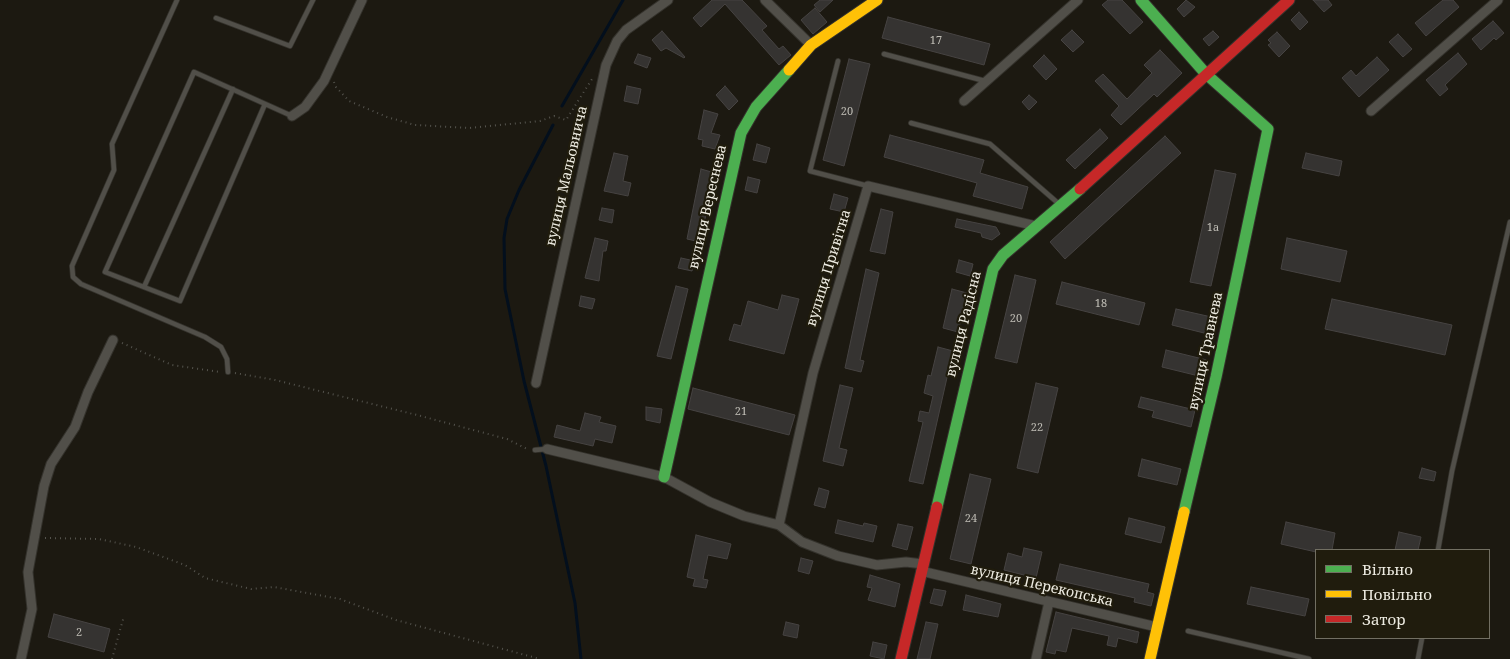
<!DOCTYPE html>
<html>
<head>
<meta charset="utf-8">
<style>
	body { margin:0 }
	#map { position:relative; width:1510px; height:659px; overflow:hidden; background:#1c1911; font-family:"Noto Serif",serif }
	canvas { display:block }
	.legend { position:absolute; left:1315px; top:549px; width:175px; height:90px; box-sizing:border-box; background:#201c0d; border:1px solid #726f62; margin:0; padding:6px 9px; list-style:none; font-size:15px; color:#eeece2 }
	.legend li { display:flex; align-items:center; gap:10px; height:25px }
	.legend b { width:25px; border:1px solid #726f62 }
</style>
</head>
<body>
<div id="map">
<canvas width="1510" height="659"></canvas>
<ul class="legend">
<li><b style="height:6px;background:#4caf50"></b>Вільно</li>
<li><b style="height:6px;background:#ffc107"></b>Повільно</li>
<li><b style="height:6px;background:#c62828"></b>Затор</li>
</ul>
</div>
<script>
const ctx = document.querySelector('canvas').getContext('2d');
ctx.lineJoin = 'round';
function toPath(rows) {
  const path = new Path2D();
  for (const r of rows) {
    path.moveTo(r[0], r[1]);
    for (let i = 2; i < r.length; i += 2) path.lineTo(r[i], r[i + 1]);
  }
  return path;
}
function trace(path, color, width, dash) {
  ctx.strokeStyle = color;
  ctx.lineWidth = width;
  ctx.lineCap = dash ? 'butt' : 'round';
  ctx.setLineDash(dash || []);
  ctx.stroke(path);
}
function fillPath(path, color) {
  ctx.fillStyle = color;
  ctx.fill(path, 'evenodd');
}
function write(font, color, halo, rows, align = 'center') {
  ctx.font = font + ' "Noto Serif",serif';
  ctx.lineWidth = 4.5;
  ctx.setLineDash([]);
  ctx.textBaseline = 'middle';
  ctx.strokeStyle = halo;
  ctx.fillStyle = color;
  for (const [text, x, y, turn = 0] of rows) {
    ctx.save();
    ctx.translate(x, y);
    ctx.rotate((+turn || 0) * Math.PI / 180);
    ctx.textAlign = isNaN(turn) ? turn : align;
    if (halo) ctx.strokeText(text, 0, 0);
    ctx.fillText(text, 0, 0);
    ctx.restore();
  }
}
trace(toPath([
	[562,106,623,0],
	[553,125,519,190,507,219,504,238,505,289,524,381,546,466,575,603,581,659]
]), '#030f1d', 3);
const building = toPath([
	[712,0,742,0,767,26,762,30,779,49,783,46,791,55,779,65,725,4,701,27,693,18,712,0],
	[820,0,833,0,820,12,814,5,820,0],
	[1108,0,1122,0,1143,22,1130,34,1102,5,1108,0],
	[1186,0,1195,7,1184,17,1177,9,1186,0],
	[1313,0,1328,0,1332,5,1324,12,1313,0],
	[1443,0,1453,0,1459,7,1426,36,1415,23,1443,0],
	[815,8,827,22,813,34,801,20,815,8],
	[1299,12,1308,22,1300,30,1291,20,1299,12],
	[888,17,990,44,984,65,882,38,888,17],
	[1493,21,1504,33,1496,40,1494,38,1481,50,1472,39,1493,21],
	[1072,30,1084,42,1073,52,1061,40,1072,30],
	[662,31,685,57,684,58,666,48,661,51,652,40,662,31],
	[1213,31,1219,37,1209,46,1203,39,1213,31],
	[1277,32,1290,46,1279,57,1268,45,1271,43,1268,40,1277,32],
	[1398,34,1412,49,1403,57,1389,42,1398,34],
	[1160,50,1182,73,1157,97,1154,94,1121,125,1111,115,1119,106,1095,81,1103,74,1127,99,1152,73,1144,65,1160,50],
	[1458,53,1467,64,1445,85,1448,89,1440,96,1426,80,1458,53],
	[638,54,651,58,647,68,634,63,638,54],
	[1044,55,1057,69,1046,80,1033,66,1044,55],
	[1377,57,1389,70,1359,97,1342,78,1351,70,1356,76,1377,57],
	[849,59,870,64,844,166,823,160,849,59],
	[627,86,641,89,638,104,624,101,627,86],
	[725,86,738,101,729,110,716,95,725,86],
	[1029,95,1037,102,1029,110,1022,102,1029,95],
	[704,110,718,114,711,133,720,135,715,149,702,146,703,140,698,139,704,110],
	[1100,129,1108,138,1075,169,1066,160,1100,129],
	[890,135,984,160,980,173,1028,187,1022,209,973,196,977,183,884,157,890,135],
	[1165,136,1181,153,1065,259,1050,242,1165,136],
	[757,144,770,148,766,163,753,160,757,144],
	[614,153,628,156,623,181,631,183,628,196,604,191,614,153],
	[1306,153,1342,161,1339,176,1302,168,1306,153],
	[701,169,715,173,700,242,687,239,701,169],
	[1215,170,1236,174,1211,286,1190,282,1215,170],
	[748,177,760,180,757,193,745,190,748,177],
	[834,194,848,198,844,212,830,209,834,194],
	[602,208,614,210,612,223,599,220,602,208],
	[881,209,893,212,885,254,870,251,881,209],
	[957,219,996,227,1000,234,992,240,982,237,981,233,955,227,957,219],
	[595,238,608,241,606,251,603,251,599,281,585,278,595,238],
	[1287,238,1347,251,1340,282,1281,269,1287,238],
	[681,258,695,261,692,271,678,268,681,258],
	[959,260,973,264,970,276,956,272,959,260],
	[866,269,879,273,860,360,864,361,861,372,845,368,866,269],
	[1015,275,1036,280,1017,363,995,358,1015,275],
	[1062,282,1145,303,1139,325,1056,304,1062,282],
	[676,286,688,289,671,359,657,356,676,286],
	[952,289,967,293,958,332,943,328,952,289],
	[782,295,799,299,784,354,729,340,734,324,741,326,748,301,778,310,782,295],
	[581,296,595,299,592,309,579,306,581,296],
	[1332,299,1452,325,1445,355,1325,329,1332,299],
	[1176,309,1216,318,1212,335,1172,325,1176,309],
	[938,347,953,351,923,484,909,481,923,422,918,421,920,411,929,413,933,396,924,393,928,375,931,376,938,347],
	[1166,350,1207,360,1203,377,1162,367,1166,350],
	[1036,383,1058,388,1038,473,1017,468,1036,383],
	[840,385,853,388,839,448,847,450,843,466,823,461,840,385],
	[693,388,795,415,789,435,688,409,693,388],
	[1141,397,1195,410,1191,427,1152,417,1154,411,1138,407,1141,397],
	[646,407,662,409,660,423,646,420,646,407],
	[585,413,601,417,599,422,616,426,612,443,595,439,593,446,554,437,557,425,580,431,585,413],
	[1142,459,1181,469,1177,485,1138,476,1142,459],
	[1422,468,1436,472,1434,481,1419,478,1422,468],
	[970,474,991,479,971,564,950,559,970,474],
	[819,488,829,491,825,508,814,505,819,488],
	[1129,518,1165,527,1161,543,1125,534,1129,518],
	[838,520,863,526,864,523,877,526,873,542,835,533,838,520],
	[1286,522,1335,533,1332,550,1316,552,1281,544,1286,522],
	[898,524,913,527,907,550,892,546,898,524],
	[1399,532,1421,537,1418,550,1395,550,1399,532],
	[696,535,731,544,727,559,708,555,703,579,708,580,706,588,693,586,695,579,687,577,696,535],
	[1024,548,1042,552,1036,578,1004,570,1008,553,1022,557,1024,548],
	[801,558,813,561,809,574,798,571,801,558],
	[1060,564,1149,584,1147,592,1154,594,1151,606,1134,602,1135,598,1056,580,1060,564],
	[870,575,900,584,895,607,868,600,872,588,867,587,870,575],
	[1251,587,1309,599,1305,616,1247,604,1251,587],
	[934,589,946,591,942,606,930,603,934,589],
	[966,595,1001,604,998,617,963,610,966,595],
	[1056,612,1139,632,1137,643,1118,638,1116,647,1107,645,1109,636,1072,628,1066,652,1056,650,1055,654,1046,652,1056,612],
	[54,614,110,629,104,652,48,637,54,614],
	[786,622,799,625,797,638,783,635,786,622],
	[926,622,938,624,930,659,917,659,926,622],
	[873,642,887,645,884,659,870,656,873,642]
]);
fillPath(building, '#353331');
trace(building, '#464342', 1);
const lane = toPath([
	[177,0,112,144,114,170,72,266,73,277,81,284,205,337,221,347,227,359,228,372],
	[216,18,290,46,313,0],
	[884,54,985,81],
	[838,61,810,171,868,186],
	[265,104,180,301,105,272,194,72,292,116],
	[911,123,990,144,1059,204],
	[144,287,233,89],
	[535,450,547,449],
	[1438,550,1452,471,1510,222],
	[1188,631,1309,659],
	[1418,659,1422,638]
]);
const street = toPath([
	[765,0,811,45],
	[964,101,1078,0],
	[1371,111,1498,0],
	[292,116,305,107,324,81,362,0],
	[536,383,606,65,617,41,626,30,668,0],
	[547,449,664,477,710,502,744,516,779,525,802,542,838,556,877,565,906,562,923,564],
	[779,525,813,373,868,186,1036,226],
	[921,571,1157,627],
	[21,659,32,609,28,572,44,486,51,464,75,427,88,392,113,340],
	[1036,659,1049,602]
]);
const fast = toPath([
	[1141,0,1206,74,1268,129,1216,377,1184,512],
	[664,477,741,133,756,107,789,70],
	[937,507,993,269,1003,255,1080,189]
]);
const slow = toPath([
	[789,70,811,45,877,0],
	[1150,659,1184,512]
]);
const jam = toPath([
	[1080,189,1289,0],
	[901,659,937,507]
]);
trace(lane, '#34322c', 6);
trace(street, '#34322c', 11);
trace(fast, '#34322c', 13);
trace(slow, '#34322c', 13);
trace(jam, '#34322c', 13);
trace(toPath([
	[334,82,336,87,349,101,387,117,415,125,469,128,540,121,554,116,566,120,592,79],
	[122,343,172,365,220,372],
	[235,373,275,380,417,415,507,439,527,449],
	[45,538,99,539,136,547,185,565,205,578,251,589,274,587,340,599,396,620,540,659],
	[112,659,124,616]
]), '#54534d', 2, [1, 4]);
trace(lane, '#514f49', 4.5);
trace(street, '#514f49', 9);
trace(fast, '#4caf50', 11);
trace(slow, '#ffc107', 11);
trace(jam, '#c62828', 11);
write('11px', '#c0beb6', null, [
	["17",936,41],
	["20",847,112],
	["1а",1213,228],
	["18",1101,304],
	["20",1016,319],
	["21",741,412],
	["22",1037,428],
	["24",971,519],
	["2",79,633]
]);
write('14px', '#eeece2', '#201c0d', [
	["вулиця Мальовнича",567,176,-77],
	["вулиця Вереснева",708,207,-77],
	["вулиця Привітна",829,268,-73],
	["вулиця Радісна",964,324,-76],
	["вулиця Травнева",1206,351,-78],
	["вулиця Перекопська",1042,586,13]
]);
</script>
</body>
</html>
